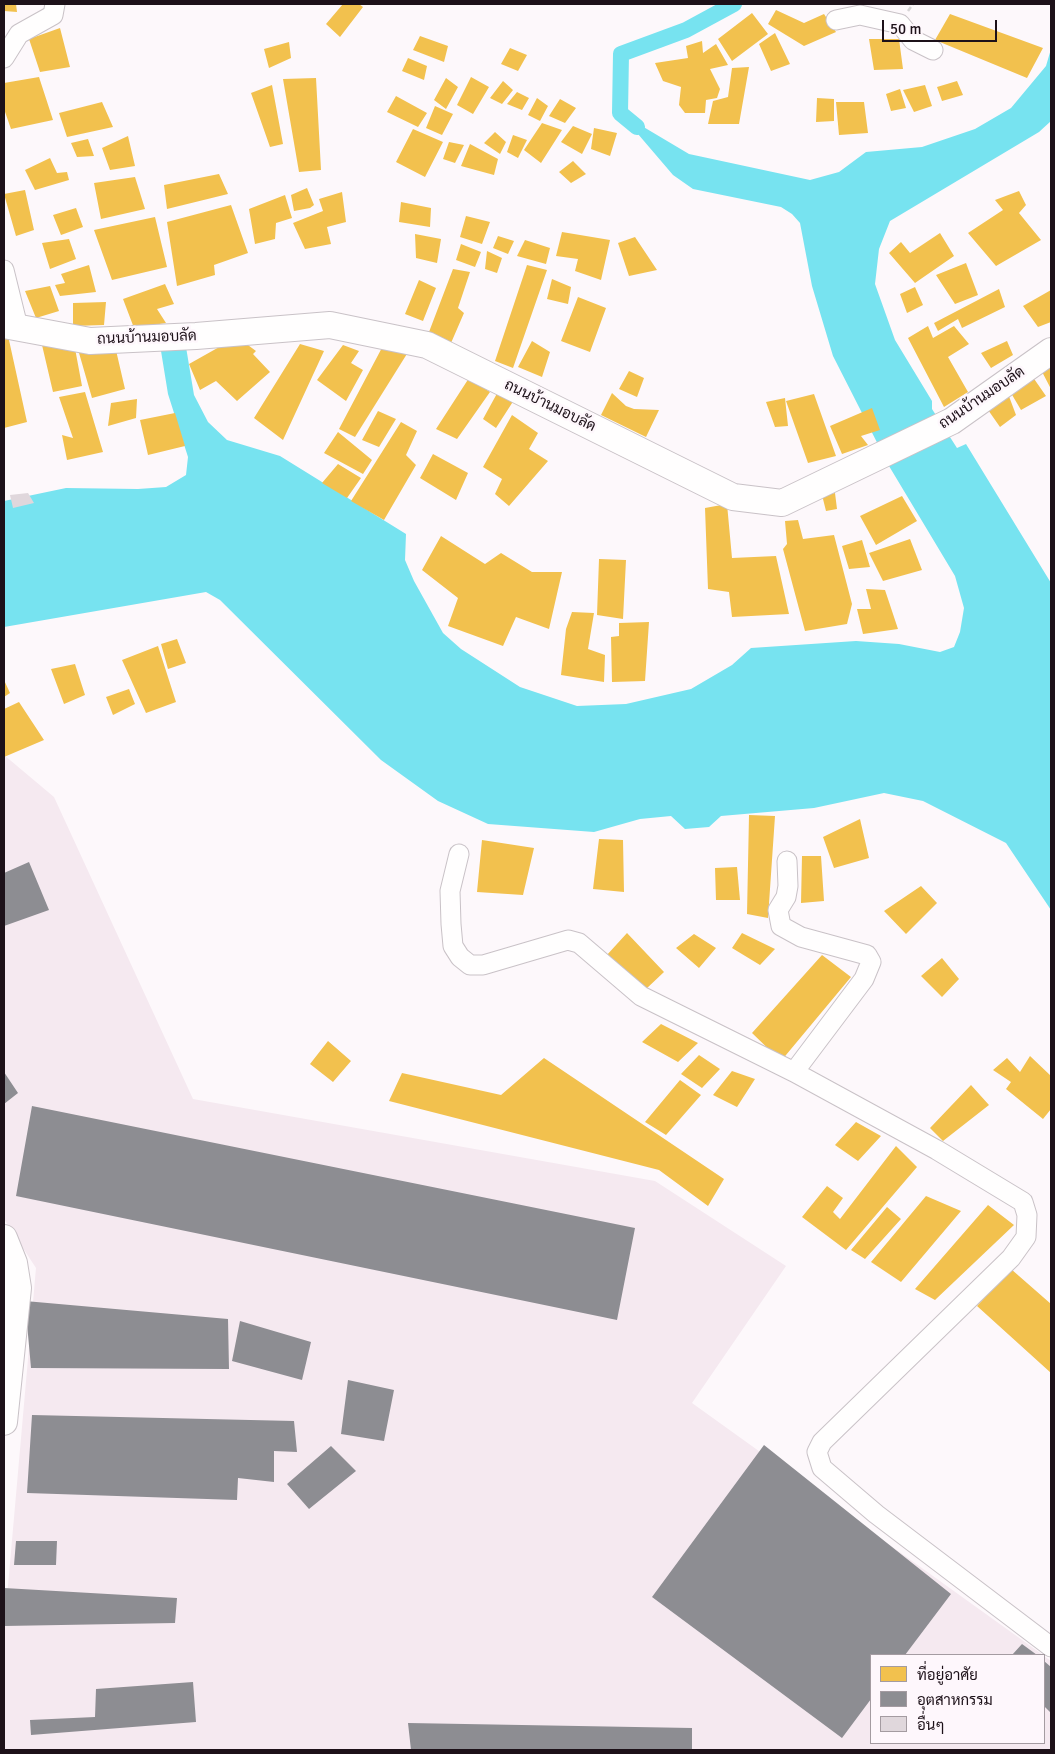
<!DOCTYPE html>
<html>
<head>
<meta charset="utf-8">
<style>
	body { margin:0 }
	#map { position:relative; width:1055px; height:1754px; overflow:hidden; background:#fdf8fb; font-family:Signika,Sarabun,sans-serif }
	canvas { display:block }
	.frame { position:absolute; inset:0; border:5px solid #1d1119; pointer-events:none }
	.legend { position:absolute; left:870px; top:1654px; width:175px; height:90px; box-sizing:border-box; background:#fef7fc; border:1px solid #a49ba1; margin:0; padding:6px 9px; list-style:none; font-size:15px; color:#1d1119 }
	.legend li { display:flex; align-items:center; gap:10px; height:25px }
	.legend b { width:25px; border:1px solid #a49ba1 }
	.scale { position:absolute; left:882px; top:20px; width:115px; height:22px; box-sizing:border-box; border:2px solid #1d1119; border-top:0; padding-left:6px; font-size:15px; line-height:18px; white-space:nowrap; color:#1d1119; -webkit-text-stroke:4px #fef7fc; paint-order:stroke }
</style>
</head>
<body>
<div id="map">
<canvas width="1055" height="1754"></canvas>
<div class="frame"></div>
<ul class="legend">
<li><b style="height:14px;background:#f2c14e"></b>ที่อยู่อาศัย</li>
<li><b style="height:14px;background:#8d8d92"></b>อุตสาหกรรม</li>
<li><b style="height:14px;background:#e0d7dc"></b>อื่นๆ</li>
</ul>
<div class="scale">50 m</div>
</div>
<script>
const ctx = document.querySelector('canvas').getContext('2d');
ctx.lineJoin = 'round';
function fillPath(path, color) {
  ctx.fillStyle = color;
  ctx.fill(path, 'evenodd');
}
function toPath(rows) {
  const path = new Path2D();
  for (const r of rows) {
    path.moveTo(r[0], r[1]);
    for (let i = 2; i < r.length; i += 2) path.lineTo(r[i], r[i + 1]);
  }
  return path;
}
function trace(path, color, width, dash) {
  ctx.strokeStyle = color;
  ctx.lineWidth = width;
  ctx.lineCap = dash ? 'butt' : 'round';
  ctx.setLineDash(dash || []);
  ctx.stroke(path);
}
function write(font, color, halo, rows, align = 'center') {
  ctx.font = font + ' Signika,Sarabun,sans-serif';
  ctx.lineWidth = 5;
  ctx.setLineDash([]);
  ctx.textBaseline = 'middle';
  ctx.strokeStyle = halo;
  ctx.fillStyle = color;
  for (const [text, x, y, turn = 0] of rows) {
    ctx.save();
    ctx.translate(x, y);
    ctx.rotate((+turn || 0) * Math.PI / 180);
    ctx.textAlign = isNaN(turn) ? turn : align;
    if (halo) ctx.strokeText(text, 0, 0);
    ctx.fillText(text, 0, 0);
    ctx.restore();
  }
}
fillPath(toPath([
	[4,755,54,797,193,1099,655,1181,786,1266,692,1403,1043,1655,871,1655,871,1743,1044,1743,1044,1656,1051,1661,1051,1750,4,1750,4,1631,36,1268,4,1219]
]), '#f5e9f0');
fillPath(toPath([
	[1051,49,1051,121,1039,132,890,221,879,249,875,284,895,340,932,401,932,409,957,448,966,444,1051,583,1051,910,1006,843,923,801,884,793,814,808,721,816,709,827,685,829,671,816,640,819,594,832,488,824,438,801,381,760,220,600,206,592,4,627,4,501,66,488,138,489,166,487,186,475,188,457,168,394,161,351,186,347,194,395,208,422,227,440,280,456,406,534,405,560,414,581,443,633,461,649,520,687,577,706,626,704,691,689,732,665,751,648,856,641,899,644,940,652,954,647,960,632,964,608,955,576,889,466,833,356,812,286,800,223,792,214,781,207,693,189,673,175,620,113,689,154,810,180,839,172,866,152,922,147,975,129,1011,108,1046,66]
]), '#77e3f0');
fillPath(toPath([
	[4,4,16,4,17,12,4,11],
	[343,4,359,4,363,7,340,37,326,24],
	[776,10,804,23,824,14,836,32,804,46,768,24],
	[752,13,768,34,732,61,718,39],
	[950,14,1043,48,1027,78,935,40],
	[60,28,70,67,40,72,29,39],
	[775,33,790,64,771,71,759,44],
	[420,36,448,46,444,62,413,50],
	[869,39,899,39,903,69,874,70],
	[702,41,703,53,716,44,728,65,710,69,720,89,717,98,706,100,705,113,685,113,679,105,681,87,663,81,655,63,688,58,686,46],
	[289,42,291,58,269,68,264,49],
	[510,48,527,55,518,71,501,64],
	[408,58,427,66,424,80,402,71],
	[749,67,739,124,708,124,713,101,728,97,732,68],
	[39,77,53,120,11,129,4,109,4,83],
	[471,77,489,87,473,114,457,105],
	[316,78,321,170,299,172,283,79],
	[446,78,458,87,446,109,434,100],
	[503,81,513,90,502,104,490,98],
	[957,81,963,95,942,101,937,87],
	[272,85,283,144,270,147,251,93],
	[925,85,932,106,914,112,903,90],
	[900,89,906,108,891,111,886,94],
	[517,92,529,98,522,110,507,104],
	[396,96,427,113,418,127,387,112],
	[537,98,548,106,540,121,528,115],
	[817,98,834,99,834,121,816,122],
	[560,99,576,108,565,123,549,116],
	[102,102,113,127,67,137,59,113],
	[836,102,864,102,868,133,839,135],
	[435,106,453,114,442,135,426,128],
	[542,123,562,130,541,163,524,150],
	[573,126,592,134,582,154,561,142],
	[594,128,617,133,610,156,591,149],
	[413,129,443,142,425,177,396,162],
	[495,132,506,142,500,154,484,143],
	[513,135,527,140,518,158,507,152],
	[128,136,135,166,110,170,102,148],
	[88,139,94,156,77,157,71,143],
	[449,142,464,145,455,163,443,159],
	[470,144,498,159,494,175,461,166],
	[50,158,57,173,67,172,69,180,35,190,25,170],
	[573,161,586,174,571,183,559,172],
	[219,174,228,194,167,209,164,185],
	[135,177,145,209,101,219,94,183],
	[307,188,314,205,310,208,294,211,291,195],
	[25,190,34,230,16,236,4,194],
	[1019,191,1026,205,1019,213,1041,240,996,266,968,233,1003,210,995,200],
	[342,192,346,222,327,227,331,244,305,249,293,223,323,211,319,199],
	[285,195,292,218,276,223,275,239,255,244,249,209],
	[401,202,431,208,430,227,399,222],
	[231,205,248,253,214,265,215,275,177,286,167,222],
	[76,208,83,227,61,235,53,215],
	[466,216,490,222,482,244,460,237],
	[155,217,167,267,112,280,94,230],
	[562,232,610,240,601,280,575,271,578,259,556,256],
	[940,233,954,256,915,283,889,253,901,242,910,253],
	[415,234,441,239,437,263,416,258],
	[498,236,514,241,508,254,493,248],
	[635,237,657,270,629,276,618,243],
	[69,239,76,259,50,269,42,243],
	[525,240,550,248,546,264,517,256],
	[461,244,481,252,475,267,456,260],
	[487,251,502,258,497,273,485,269],
	[966,263,978,295,955,304,936,275],
	[89,265,96,292,60,296,55,285,65,283,61,274],
	[527,265,547,270,513,368,495,361],
	[453,269,470,272,458,308,464,313,451,343,429,332],
	[552,279,571,287,568,304,547,299],
	[419,280,436,288,423,321,405,314],
	[165,284,174,304,157,309,166,323,134,328,123,299],
	[50,286,59,311,36,318,25,291],
	[915,287,923,305,907,313,900,294],
	[999,289,1005,307,962,328,958,319,938,331,934,323],
	[1051,290,1051,322,1038,327,1023,306],
	[578,297,606,308,590,352,561,341],
	[106,302,104,325,73,326,73,303],
	[928,326,933,338,954,326,969,344,948,357,968,392,944,407,908,338],
	[7,331,27,422,4,428,4,332],
	[237,337,256,351,253,354,270,372,237,401,216,381,200,390,189,364],
	[532,341,550,352,542,377,518,367],
	[1007,341,1013,355,991,368,981,353],
	[385,342,410,349,355,437,339,429],
	[74,343,82,386,53,392,42,345],
	[300,344,324,351,283,440,254,418],
	[343,345,359,351,351,363,363,370,346,401,317,380],
	[77,346,115,346,125,389,92,398],
	[1051,358,1051,389,1039,366],
	[629,371,644,378,637,397,619,389],
	[1030,373,1046,396,1021,410,1008,388],
	[469,378,490,392,457,439,436,429],
	[500,388,514,400,496,428,483,419],
	[1007,391,1016,415,1000,427,986,407],
	[85,392,103,452,67,460,62,435,73,438,59,397],
	[612,393,626,406,634,409,659,410,646,437,601,415],
	[814,394,836,456,808,463,786,401],
	[785,398,788,426,775,427,766,402],
	[137,399,136,418,108,426,111,403],
	[872,408,880,430,861,436,868,445,842,454,830,426],
	[378,411,396,419,379,447,362,440],
	[175,413,185,446,148,455,140,420],
	[512,415,538,433,529,449,548,461,509,506,495,494,502,479,483,467],
	[401,422,417,431,406,455,416,465,384,520,351,501],
	[338,432,372,460,363,474,324,453],
	[433,454,468,473,456,500,420,478],
	[338,464,361,478,347,498,322,483],
	[835,493,837,509,826,511,822,495],
	[902,496,917,521,876,545,860,516],
	[727,504,732,558,776,556,789,614,732,617,729,592,708,589,705,508],
	[798,520,803,539,834,535,852,604,847,624,805,631,783,549,787,544,785,521],
	[441,536,485,564,501,553,532,572,562,572,549,629,516,617,503,646,448,626,458,598,422,570],
	[910,539,922,570,883,581,869,553],
	[862,540,870,567,849,569,842,546],
	[599,559,626,560,623,619,597,615],
	[866,589,885,590,898,629,863,634,857,609,871,609],
	[572,612,594,613,588,649,605,655,604,682,561,675,566,629],
	[649,622,645,681,612,682,611,637,619,636,619,623],
	[177,639,186,663,168,669,161,644],
	[158,646,176,702,146,713,122,660],
	[75,664,85,695,64,704,51,669],
	[4,680,10,693,4,697],
	[129,689,135,704,113,715,106,697],
	[19,702,44,740,4,757,4,709],
	[749,815,775,816,768,918,747,914],
	[860,819,869,858,834,868,823,837],
	[599,839,623,840,624,892,593,889],
	[482,840,534,848,523,895,477,892],
	[802,856,821,856,824,901,801,903],
	[737,867,740,900,716,900,715,868],
	[921,886,937,903,906,934,884,911],
	[627,933,664,972,645,990,606,956],
	[742,933,775,949,760,965,732,948],
	[694,934,716,948,699,968,676,948],
	[822,955,851,977,781,1061,752,1033],
	[942,958,959,979,942,997,921,976],
	[661,1024,698,1043,678,1062,642,1042],
	[328,1041,351,1061,333,1082,310,1064],
	[699,1055,720,1069,702,1088,681,1074],
	[1030,1056,1051,1076,1051,1109,1043,1119,1006,1089,1011,1082,993,1070,1007,1058,1020,1072],
	[544,1058,724,1179,708,1206,659,1170,389,1101,402,1073,501,1095],
	[732,1071,755,1079,737,1107,713,1095],
	[680,1080,701,1095,666,1135,645,1122],
	[971,1085,989,1105,943,1141,930,1128],
	[856,1122,881,1136,858,1161,835,1145],
	[896,1146,917,1167,846,1250,802,1217,827,1186,843,1198,833,1212,840,1219],
	[926,1196,961,1211,901,1282,871,1262],
	[988,1205,1014,1225,935,1300,915,1289],
	[887,1207,901,1219,865,1259,851,1250],
	[1011,1269,1051,1304,1051,1373,977,1306]
]), '#f2c14e');
fillPath(toPath([
	[29,862,49,910,4,926,4,873],
	[4,1072,18,1093,4,1104],
	[32,1106,635,1228,617,1320,16,1196],
	[25,1301,228,1319,229,1369,31,1368],
	[240,1321,311,1342,302,1380,232,1361],
	[348,1380,394,1390,384,1441,341,1434],
	[32,1415,294,1421,297,1452,274,1451,274,1482,238,1478,237,1500,27,1493],
	[764,1445,951,1594,905,1655,871,1655,871,1699,842,1738,652,1597],
	[331,1446,356,1471,309,1509,287,1484],
	[16,1541,57,1541,56,1565,14,1565],
	[4,1588,177,1598,175,1623,4,1626],
	[1022,1644,1037,1655,1012,1655],
	[1044,1661,1051,1667,1051,1713,1044,1706],
	[193,1682,196,1722,31,1735,30,1720,95,1717,96,1689],
	[408,1723,692,1728,692,1750,411,1750]
]), '#8d8d92');
trace(toPath([
	[637,127,620,113,621,54,686,30,734,4]
]), '#77e3f0', 16);
fillPath(toPath([
	[28,493,34,503,13,508,10,495]
]), '#e0d7dc');
const street = toPath([
	[836,20,860,15,900,24,913,40,933,50],
	[4,58,19,34,53,15,55,4],
	[4,270,18,327],
	[459,854,450,891,451,924,453,946,460,957,470,965,483,965,568,940,579,943,641,996,794,1072,937,1150,1023,1202,1027,1215,1026,1237,1011,1258,822,1442,817,1452,822,1468,876,1514,1051,1647],
	[787,861,788,886,786,897,778,910,781,926,801,937,867,955,871,962,864,979,794,1072]
]);
const secondary = toPath([
	[4,325,90,341,196,336,330,325,427,345,733,497,782,503,952,421,1051,351],
	[4,1238,14,1263,18,1288,4,1422]
]);
trace(street, '#c9c2c7', 21);
trace(secondary, '#c9c2c7', 28);
trace(toPath([
	[908,11,913,4]
]), '#d7d5d6', 2.5, [5, 2.5]);
trace(street, '#fffefe', 19);
trace(secondary, '#fffefe', 26);
write('15px', '#1d1119', '#fef7fc', [
	["ถนนบ้านมอบลัด",147,338,-2],
	["ถนนบ้านมอบลัด",982,398,-34],
	["ถนนบ้านมอบลัด",550,406,26]
]);
</script>
</body>
</html>
